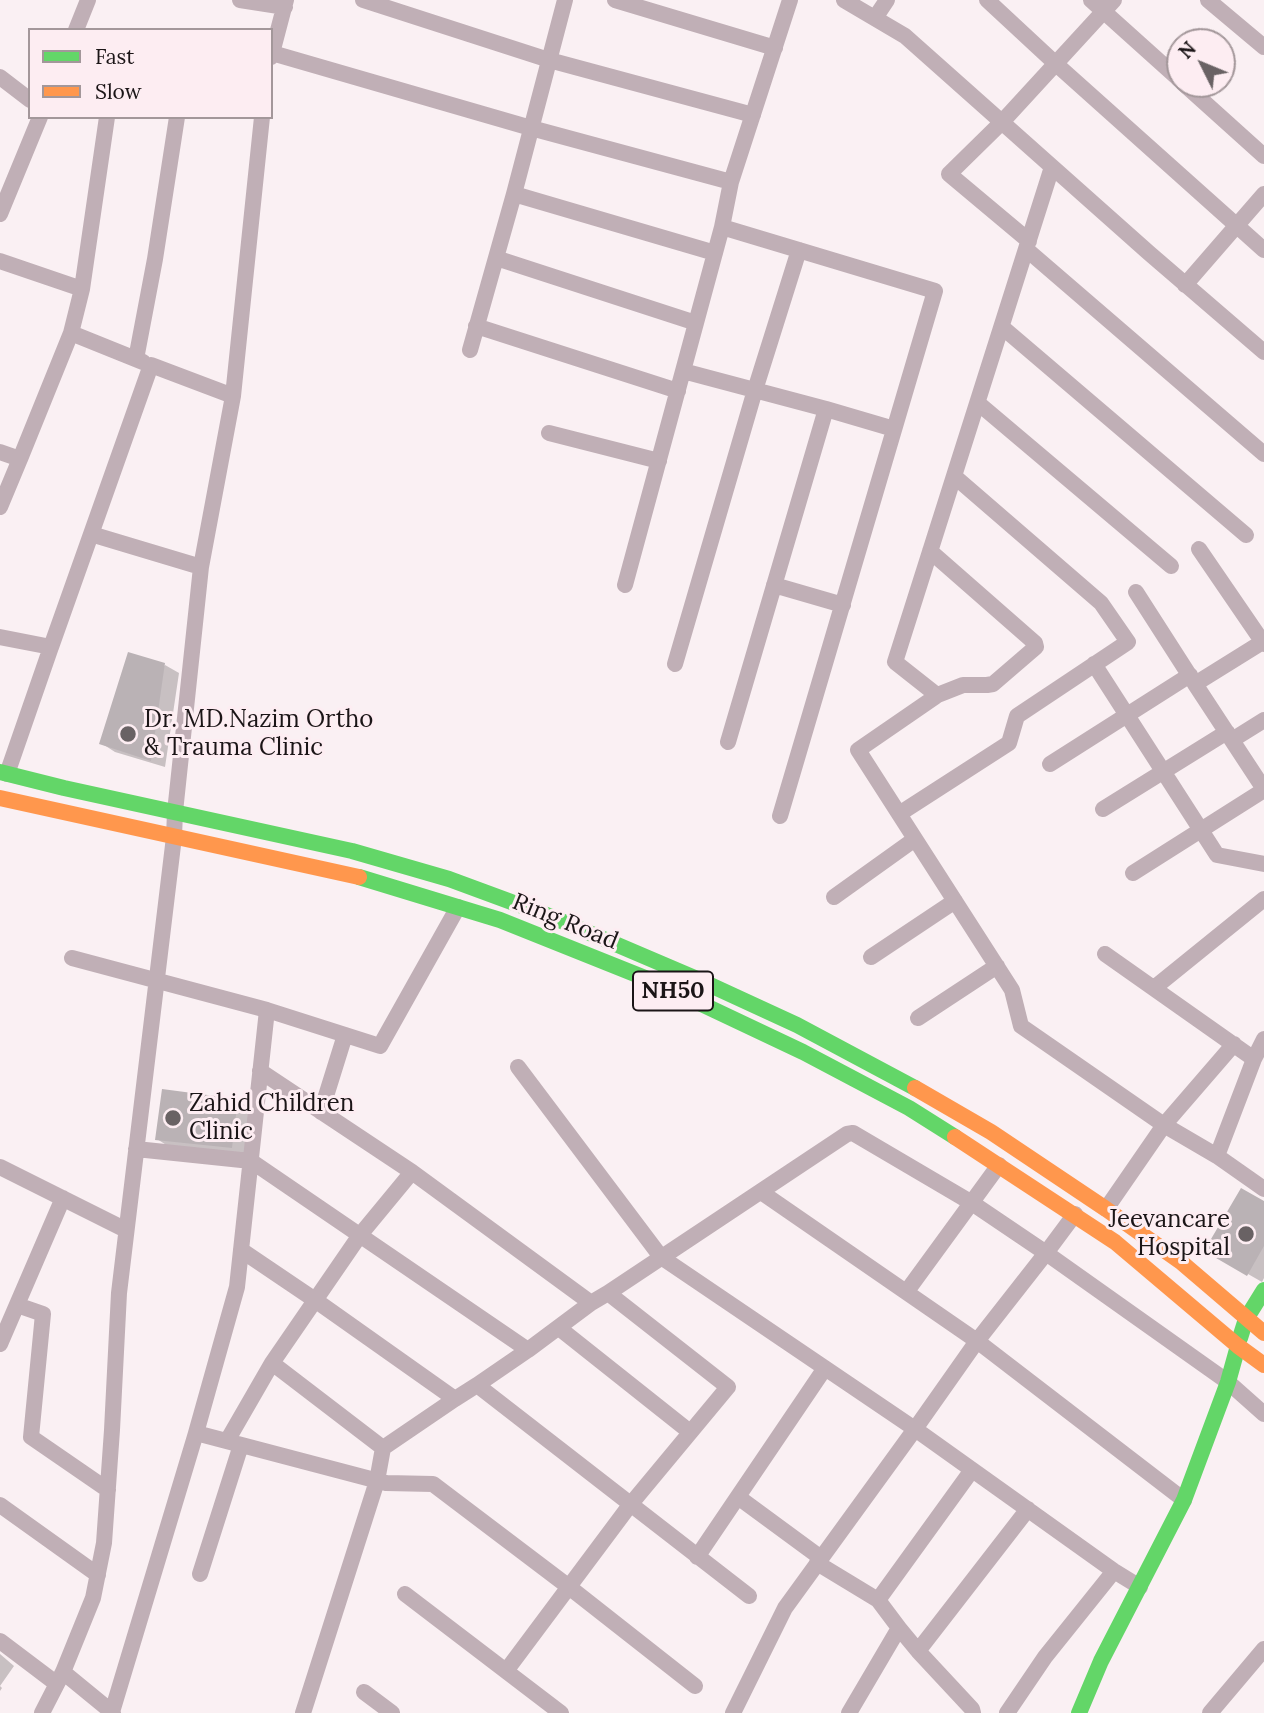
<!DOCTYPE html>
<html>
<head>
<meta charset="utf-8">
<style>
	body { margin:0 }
	#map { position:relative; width:1264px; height:1713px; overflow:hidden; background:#faf0f3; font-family:Lora,serif }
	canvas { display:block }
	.legend { position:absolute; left:28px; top:28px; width:245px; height:91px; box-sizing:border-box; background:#fdedf2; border:2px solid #a3979a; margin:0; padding:9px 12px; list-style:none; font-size:21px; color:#1b1517 }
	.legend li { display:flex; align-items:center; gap:14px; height:35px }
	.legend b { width:35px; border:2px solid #a3979a }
	.north { position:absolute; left:1166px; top:28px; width:70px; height:70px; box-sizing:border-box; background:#fdedf2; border:2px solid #a3979a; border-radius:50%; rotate:313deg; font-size:19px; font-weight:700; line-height:28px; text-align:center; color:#1b1517 }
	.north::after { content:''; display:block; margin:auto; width:24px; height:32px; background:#696264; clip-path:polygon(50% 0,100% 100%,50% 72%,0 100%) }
</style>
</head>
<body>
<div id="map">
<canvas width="1264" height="1713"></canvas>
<ul class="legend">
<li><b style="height:9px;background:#63d668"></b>Fast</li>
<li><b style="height:9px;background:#ff974d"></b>Slow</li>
</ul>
<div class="north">N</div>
</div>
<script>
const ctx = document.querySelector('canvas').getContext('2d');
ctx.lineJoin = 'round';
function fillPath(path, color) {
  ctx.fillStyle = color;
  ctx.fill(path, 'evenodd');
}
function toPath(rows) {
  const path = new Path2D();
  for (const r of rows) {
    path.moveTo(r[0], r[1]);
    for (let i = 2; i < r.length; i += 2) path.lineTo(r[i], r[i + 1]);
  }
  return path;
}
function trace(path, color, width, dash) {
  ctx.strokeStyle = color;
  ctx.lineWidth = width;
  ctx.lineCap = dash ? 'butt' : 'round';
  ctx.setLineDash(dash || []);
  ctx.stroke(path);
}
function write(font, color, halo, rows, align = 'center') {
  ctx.font = font + ' Lora,serif';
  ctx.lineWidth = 6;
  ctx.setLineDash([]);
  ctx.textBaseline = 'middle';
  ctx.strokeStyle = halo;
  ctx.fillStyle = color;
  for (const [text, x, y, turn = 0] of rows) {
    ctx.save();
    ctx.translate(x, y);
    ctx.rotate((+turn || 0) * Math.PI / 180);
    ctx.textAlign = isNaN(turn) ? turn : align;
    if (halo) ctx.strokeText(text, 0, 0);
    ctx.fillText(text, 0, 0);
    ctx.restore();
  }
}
fillPath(toPath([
	[165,665,179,673,165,767,115,752,101,743],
	[238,1101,252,1109,245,1155,171,1148,157,1139],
	[1264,1203,1264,1278,1262,1282,1206,1250],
	[0,1654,14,1666,0,1686,2,1688,0,1691]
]), '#0003');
fillPath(toPath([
	[128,652,165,663,151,761,99,744],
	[162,1089,238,1099,232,1148,155,1140],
	[1241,1188,1264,1201,1264,1246,1247,1276,1204,1251]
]), '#bab2b5');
trace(toPath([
	[240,0,285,7],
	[363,0,549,60,753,115],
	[615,0,775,48],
	[844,0,905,36,1149,253,1264,352],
	[987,0,1056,64,1264,250],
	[1091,0,1180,80],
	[1208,0,1264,47],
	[875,18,887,0],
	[76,30,88,0],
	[272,53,531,128,731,182,722,227,625,585],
	[271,57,286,0],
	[0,77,30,100],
	[1184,84,1264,156],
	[1052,167,895,662,933,692,935,697,858,750,1012,990,1021,1026,1164,1125,1217,1156,1264,1189],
	[731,182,790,0],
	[514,194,715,253],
	[0,214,40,117],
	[722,227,935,291,780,816],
	[1029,241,949,174,1002,122,1114,0],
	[1026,249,1264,454],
	[496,258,696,323],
	[0,261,82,289],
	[1185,285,1264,194],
	[476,326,678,391],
	[1002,327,1246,535],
	[71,333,82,289,107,117],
	[470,350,514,194,565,0],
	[136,359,155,259,177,117],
	[683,371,826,409],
	[978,403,1171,566],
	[549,433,659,461],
	[0,452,20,459,71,333,143,362],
	[0,507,20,459],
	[91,534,201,567],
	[1199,549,1264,644],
	[930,551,1035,643,1036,647,993,684,987,685,963,685,935,696],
	[774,585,843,605],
	[1136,592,1195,684,1264,641],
	[0,637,51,647,7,774],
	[51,647,151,365,233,396],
	[675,664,755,390,799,250],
	[1094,664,1217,855,1264,864],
	[1195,684,1264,789],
	[1232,740,1264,720],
	[728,742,826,409,894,429],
	[1050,764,1190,675],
	[1103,809,1227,732],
	[899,814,1006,745,1009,743,1017,716,1128,642,1101,603,954,476],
	[1133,873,1264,790],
	[834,897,915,839],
	[1105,954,1254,1059],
	[871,957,955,901],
	[72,958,267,1010,237,1287,196,1433],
	[1154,988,1264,899],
	[267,1010,380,1046,458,907],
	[918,1018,997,966],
	[518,1067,661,1257,915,1429,977,1341,1046,1253,1075,1214],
	[321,1112,345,1035],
	[136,1149,251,1161,528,1350],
	[1217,1156,1254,1059,1264,1039],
	[0,1167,126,1230],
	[412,1172,591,1303],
	[761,1192,977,1341,1184,1500],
	[1106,1209,1164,1125,1234,1044],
	[241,1250,315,1300,455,1399,477,1385,749,1596],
	[907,1291,999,1165],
	[608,1293,847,1134,853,1133,972,1203,1046,1253,1228,1382,1264,1414],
	[17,1305,43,1314,31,1437,108,1490],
	[559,1328,690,1432],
	[0,1344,63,1198],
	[272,1363,383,1448,455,1399],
	[477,1385,528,1350,591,1303,608,1293,728,1387,630,1505,506,1671],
	[227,1441,272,1363,360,1235,412,1172,260,1071],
	[738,1497,821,1558],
	[0,1505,98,1575],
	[697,1557,825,1368],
	[817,1563,878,1600,899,1628],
	[200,1574,241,1445],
	[405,1594,561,1713],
	[878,1600,972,1470],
	[0,1641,57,1684],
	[918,1651,972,1709,973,1713],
	[63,1672,113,1713],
	[364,1692,392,1713],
	[112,1712,196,1433,386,1483,433,1484,569,1587,695,1686],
	[42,1713,63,1672,93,1598,104,1543,112,1430,119,1293,174,837,175,812,201,567,233,396,262,117],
	[303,1713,377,1481,383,1448],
	[733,1713,785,1608,915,1429,1114,1571,1140,1587],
	[849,1713,899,1628,918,1651,1028,1509],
	[1007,1713,1045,1657,1114,1571],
	[1210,1713,1264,1649]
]), '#c0afb6', 16);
trace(toPath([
	[0,772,64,788,352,851,449,879,552,917,695,978,797,1025,915,1088],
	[359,877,500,920,655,982,803,1052,909,1108,955,1137],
	[1240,1338,1246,1319,1264,1290],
	[1079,1713,1101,1661,1184,1500,1228,1382,1238,1346]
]), '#63d668', 16);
trace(toPath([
	[0,798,359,877],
	[915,1088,991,1132,1106,1209,1181,1262,1264,1333],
	[955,1137,1115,1242,1238,1346,1264,1365]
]), '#ff974d', 16);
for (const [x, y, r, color] of [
	[128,734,9,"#696264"],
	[173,1118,9,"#696264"],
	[1246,1234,9,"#696264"]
]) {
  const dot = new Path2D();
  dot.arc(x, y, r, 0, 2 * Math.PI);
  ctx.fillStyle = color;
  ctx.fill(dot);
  trace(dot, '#fdedf2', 2.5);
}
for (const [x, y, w] of [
	[673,991,80]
]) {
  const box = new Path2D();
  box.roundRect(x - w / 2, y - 19.5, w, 39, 5);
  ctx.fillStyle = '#fdedf2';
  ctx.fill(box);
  trace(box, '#1b1517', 2);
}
write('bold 23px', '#1b1517', null, [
	["NH50",673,991]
]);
write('24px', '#1b1517', '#fdedf2', [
	["Dr. MD.Nazim Ortho",144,720],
	["& Trauma Clinic",144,748],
	["Zahid Children",189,1104],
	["Clinic",189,1132],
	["Jeevancare",1230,1220,"right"],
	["Hospital",1230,1248,"right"]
], 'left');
write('24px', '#1b1517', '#fdedf2', [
	["Ring Road",565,922,22]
]);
</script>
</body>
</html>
